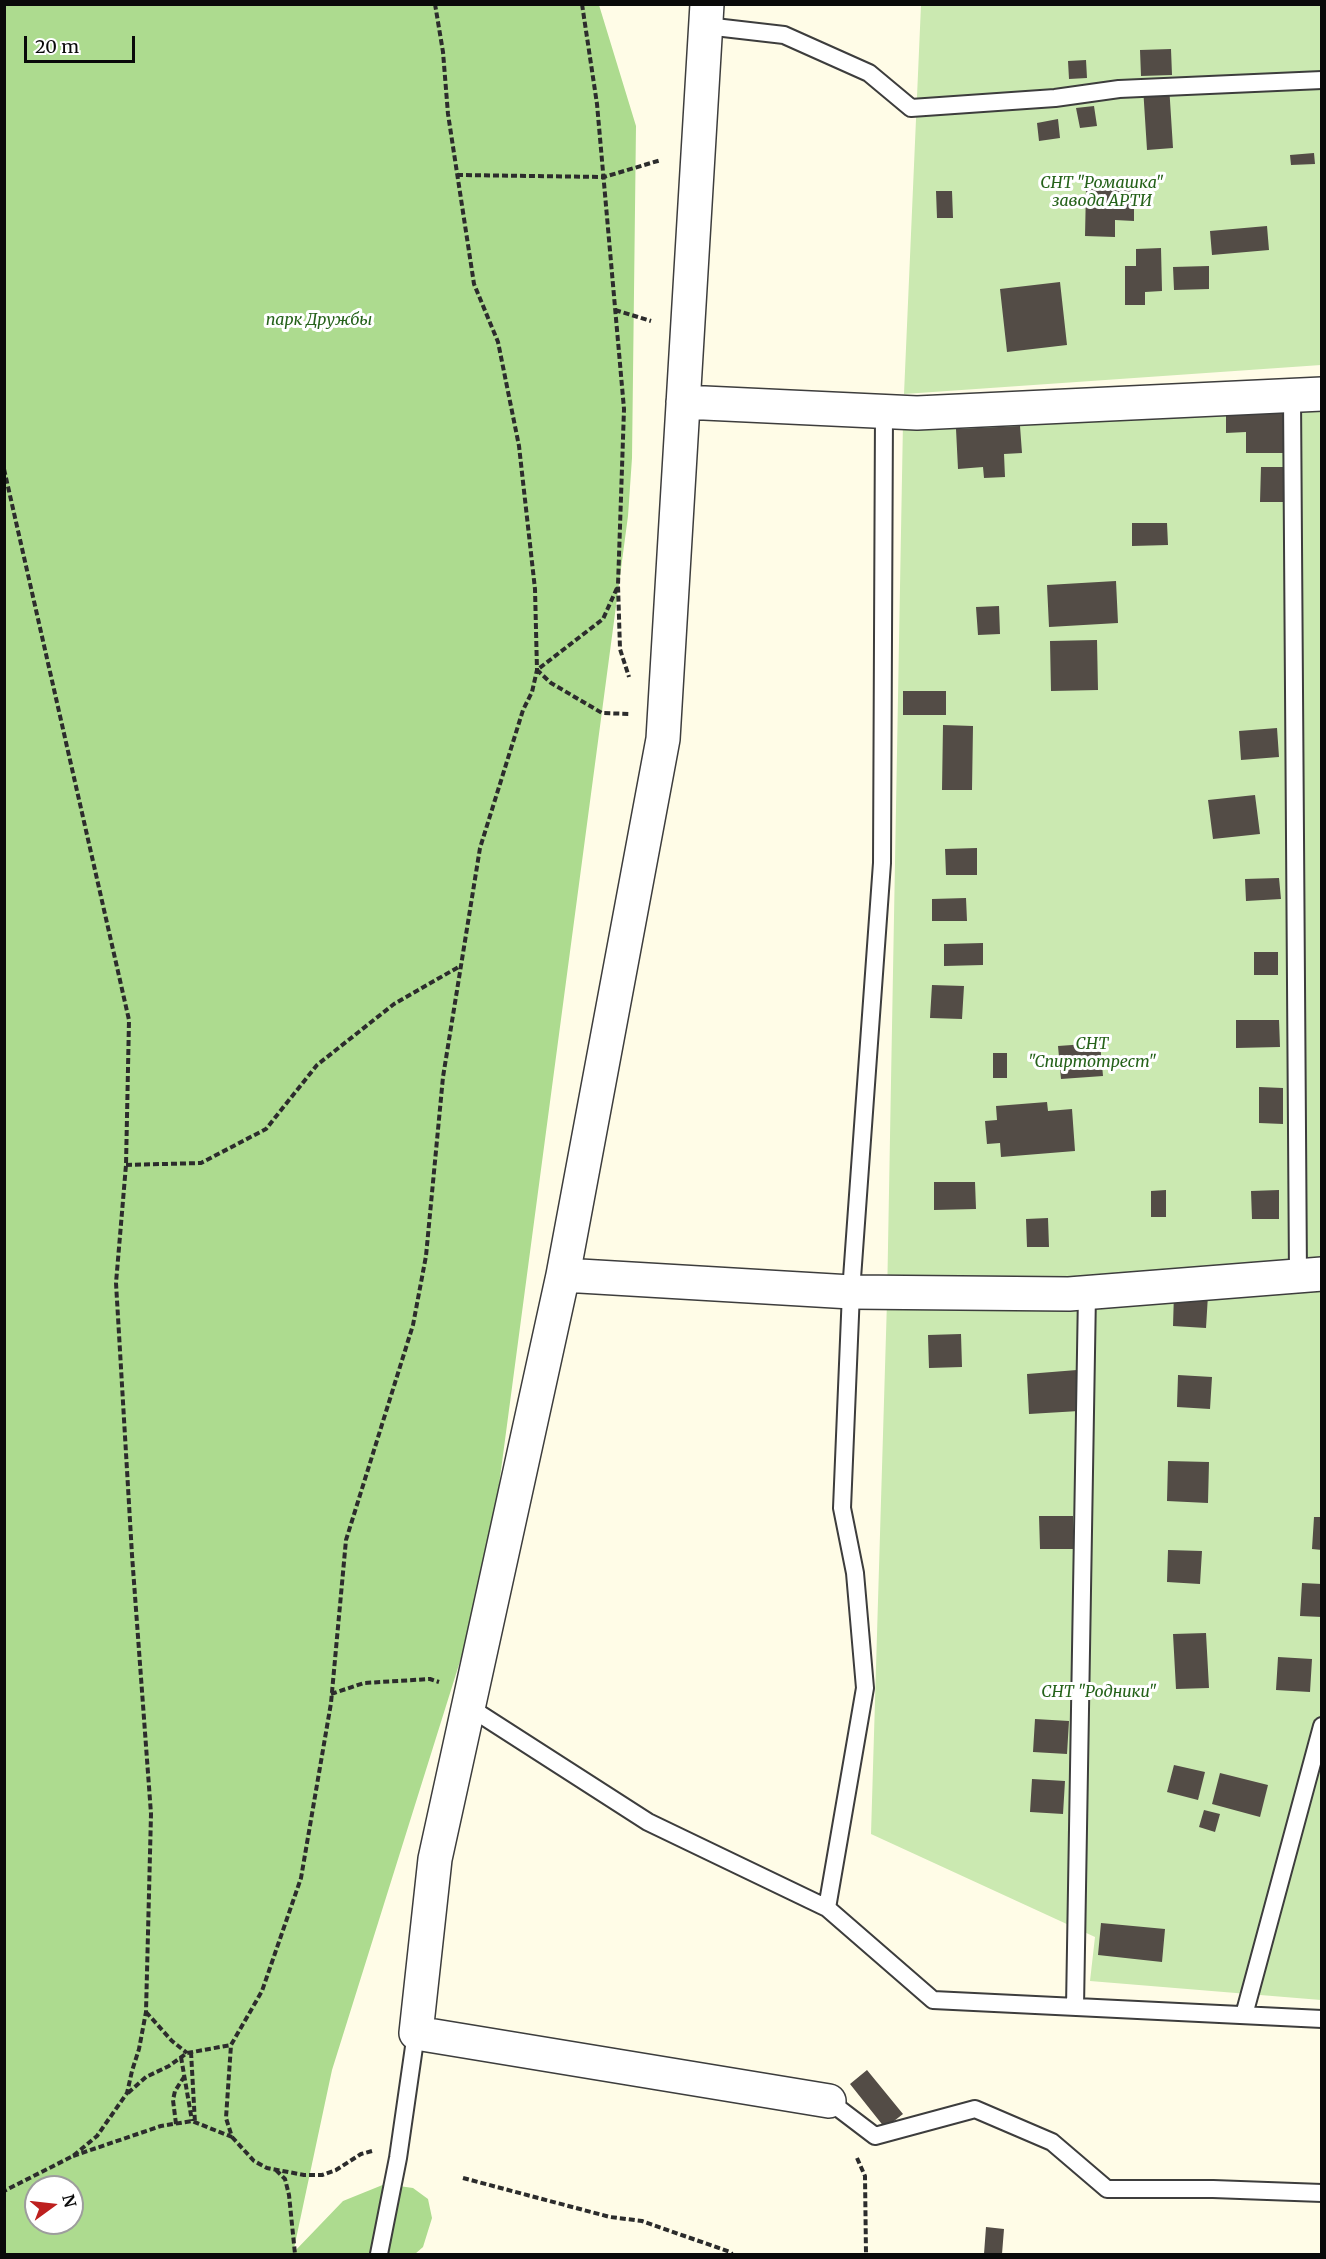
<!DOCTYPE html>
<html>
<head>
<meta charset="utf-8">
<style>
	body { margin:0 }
	#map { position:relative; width:1326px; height:2259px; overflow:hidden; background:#fffce7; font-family:Merriweather,serif }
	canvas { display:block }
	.frame { position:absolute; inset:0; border:6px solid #0a0a0a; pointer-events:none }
	.north { position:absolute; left:24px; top:2175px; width:60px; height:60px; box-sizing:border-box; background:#fff; border:2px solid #9d9d9d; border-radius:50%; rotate:75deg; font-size:16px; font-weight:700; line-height:24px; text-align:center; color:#0a0a0a }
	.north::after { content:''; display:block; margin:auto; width:21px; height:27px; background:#bd201f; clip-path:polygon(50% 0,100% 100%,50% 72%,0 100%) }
	.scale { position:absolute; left:24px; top:36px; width:111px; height:27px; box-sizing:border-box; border:3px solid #0a0a0a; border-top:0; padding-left:8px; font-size:18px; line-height:21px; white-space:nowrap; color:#0a0a0a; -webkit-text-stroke:4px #fff; paint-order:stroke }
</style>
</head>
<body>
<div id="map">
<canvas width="1326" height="2259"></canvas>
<div class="frame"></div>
<div class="north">N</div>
<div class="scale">20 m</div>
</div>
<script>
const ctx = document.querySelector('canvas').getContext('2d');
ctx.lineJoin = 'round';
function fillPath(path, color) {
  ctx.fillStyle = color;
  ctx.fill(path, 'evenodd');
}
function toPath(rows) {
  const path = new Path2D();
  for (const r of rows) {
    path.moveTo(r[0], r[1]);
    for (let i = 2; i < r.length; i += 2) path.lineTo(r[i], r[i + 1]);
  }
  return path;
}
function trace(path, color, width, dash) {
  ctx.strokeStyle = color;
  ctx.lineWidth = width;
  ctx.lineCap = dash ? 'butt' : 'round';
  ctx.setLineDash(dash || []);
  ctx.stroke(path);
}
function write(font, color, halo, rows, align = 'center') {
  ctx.font = font + ' Merriweather,serif';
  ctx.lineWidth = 6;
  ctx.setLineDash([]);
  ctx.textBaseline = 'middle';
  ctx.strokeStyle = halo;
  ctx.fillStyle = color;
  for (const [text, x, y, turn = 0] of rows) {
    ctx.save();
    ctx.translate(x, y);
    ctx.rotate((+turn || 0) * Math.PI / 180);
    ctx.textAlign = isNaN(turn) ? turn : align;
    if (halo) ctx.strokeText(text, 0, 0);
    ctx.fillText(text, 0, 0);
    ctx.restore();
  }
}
fillPath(toPath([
	[921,5,1321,5,1321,365,904,394],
	[1321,388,1321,2000,1090,1981,1095,1937,871,1834,887,1301,903,422]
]), '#cbe9b1');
fillPath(toPath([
	[5,5,599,5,636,126,632,458,628,516,487,1575,332,2070,293,2253,343,2201,385,2184,413,2188,428,2199,432,2218,423,2247,415,2254,5,2254],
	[36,2187,72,2187,72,2223,36,2223]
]), '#addb8f');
fillPath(toPath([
	[1171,49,1172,75,1141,76,1140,50],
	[1086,60,1087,78,1069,79,1068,61],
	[1169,85,1173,148,1147,150,1143,87],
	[1094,106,1097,126,1080,128,1076,108],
	[1058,119,1060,138,1039,141,1037,123],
	[1314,153,1315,164,1291,165,1290,155],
	[1086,189,1134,190,1134,221,1115,220,1115,237,1085,236],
	[936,191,952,191,953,218,937,218],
	[1267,226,1269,250,1212,255,1210,231],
	[1161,248,1162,291,1145,292,1145,305,1125,305,1125,266,1136,266,1136,249],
	[1209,266,1209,289,1174,290,1173,267],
	[1060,282,1067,345,1007,352,1000,289],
	[1226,401,1291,401,1291,453,1246,453,1246,432,1226,433],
	[1020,426,1022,453,1004,454,1005,477,984,478,983,467,958,469,956,429],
	[1261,467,1288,467,1287,502,1260,502],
	[1132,523,1167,523,1168,545,1132,546],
	[1116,581,1118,623,1049,627,1047,585],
	[999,606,1000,634,978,635,976,607],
	[1097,640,1098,690,1051,691,1050,641],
	[903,691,946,691,946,715,903,715],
	[943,725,973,726,972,790,942,790],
	[1277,728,1279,757,1241,760,1239,731],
	[1255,795,1260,834,1213,839,1208,800],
	[977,848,977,875,946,875,945,849],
	[1279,878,1281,899,1246,901,1245,879],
	[966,898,967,921,932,921,932,899],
	[983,943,983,965,944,966,944,944],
	[1254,952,1278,952,1278,975,1254,975],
	[932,985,964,986,962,1019,930,1018],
	[1236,1020,1279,1020,1280,1047,1236,1048],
	[1100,1043,1103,1076,1061,1079,1058,1046],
	[993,1053,1007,1053,1007,1078,993,1078],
	[1259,1087,1283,1088,1283,1124,1259,1123],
	[1047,1102,1048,1111,1072,1109,1075,1151,1001,1157,1000,1143,987,1144,985,1121,997,1120,996,1106],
	[934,1182,975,1182,976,1209,934,1210],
	[1166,1190,1166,1217,1151,1217,1151,1191],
	[1279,1190,1279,1219,1252,1219,1251,1191],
	[1048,1218,1049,1247,1027,1247,1026,1219],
	[1174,1293,1208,1295,1206,1328,1173,1326],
	[961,1334,962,1367,929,1368,928,1335],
	[1077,1370,1079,1411,1029,1414,1027,1374],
	[1178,1375,1212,1377,1210,1409,1177,1407],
	[1168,1461,1209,1462,1208,1503,1167,1501],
	[1039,1516,1073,1516,1073,1549,1040,1549],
	[1314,1517,1322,1517,1322,1550,1312,1549],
	[1168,1550,1202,1551,1200,1584,1167,1582],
	[1302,1583,1322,1584,1322,1617,1300,1616],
	[1206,1633,1209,1688,1176,1689,1173,1634],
	[1278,1657,1312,1659,1310,1692,1276,1690],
	[1035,1719,1069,1721,1067,1754,1033,1752],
	[1174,1765,1205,1772,1198,1800,1167,1792],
	[1220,1773,1268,1785,1260,1817,1212,1804],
	[1032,1779,1065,1781,1063,1814,1030,1812],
	[1204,1810,1220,1814,1215,1832,1199,1827],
	[1101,1923,1165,1929,1162,1962,1098,1955],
	[867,2070,903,2114,885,2128,850,2084],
	[986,2227,1004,2229,1002,2254,984,2254]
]), '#534c46');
const service = toPath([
	[706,26,784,35,869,73,911,108,1055,98,1119,89,1322,80],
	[1292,397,1298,1276],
	[469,1707,648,1822,827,1908,933,2000,1322,2019],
	[827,1908,865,1688,855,1573,842,1508,851,1292,882,863,884,412],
	[1075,2007,1087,1293],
	[1244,2015,1322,1726],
	[829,2101,875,2136,975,2109,1052,2142,1107,2189,1213,2189,1322,2193],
	[379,2254,398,2158,416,2033]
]);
const minor = toPath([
	[707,4,663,739,563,1275,435,1859,416,2033,829,2101],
	[683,402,917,413,1322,394],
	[563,1275,851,1292,1069,1294,1322,1274]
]);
trace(service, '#3d3d3d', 20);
trace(minor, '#3d3d3d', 36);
trace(toPath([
	[582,4,597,104,624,409,618,585,620,649,629,677],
	[457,175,604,177,661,160],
	[615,310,651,321],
	[4,469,129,1020,126,1165,116,1283,132,1555,151,1814,146,2012,139,2049,132,2071,127,2093,97,2136,73,2156,4,2191],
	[617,588,603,619,537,670,551,683,602,713,630,714],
	[126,1165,201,1163,266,1129,317,1065,394,1004,462,965],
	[331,1694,364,1683,430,1679,439,1682],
	[146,2012,172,2041,187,2053],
	[191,2052,195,2123],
	[181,2057,192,2121],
	[128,2093,146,2077,169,2066,187,2053,231,2045],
	[176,2124,173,2100,175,2091,184,2077],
	[232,2137,254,2161,267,2168,304,2175,322,2175,336,2170,361,2154,372,2151],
	[73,2156,161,2126,192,2121,232,2137,226,2118,231,2045,262,1991,301,1878,331,1703,346,1540,413,1325,426,1256,443,1077,480,848,523,710,532,692,537,670,535,589,519,446,498,342,474,284,448,114,443,52,435,4],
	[857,2158,865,2176,866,2254],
	[276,2170,285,2179,289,2195,295,2254],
	[463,2178,610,2217,642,2221,730,2252,732,2254]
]), '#2c2c2c', 4, [6, 3]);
trace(service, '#fff', 16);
trace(minor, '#fff', 33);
write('italic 16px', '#25621a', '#fff', [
	["СНТ \"Ромашка\"",1102,183],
	["завода АРТИ",1102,201],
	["парк Дружбы",319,320],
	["СНТ",1092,1044],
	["\"Спиртотрест\"",1092,1062],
	["СНТ \"Родники\"",1099,1692]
]);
</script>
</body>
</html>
